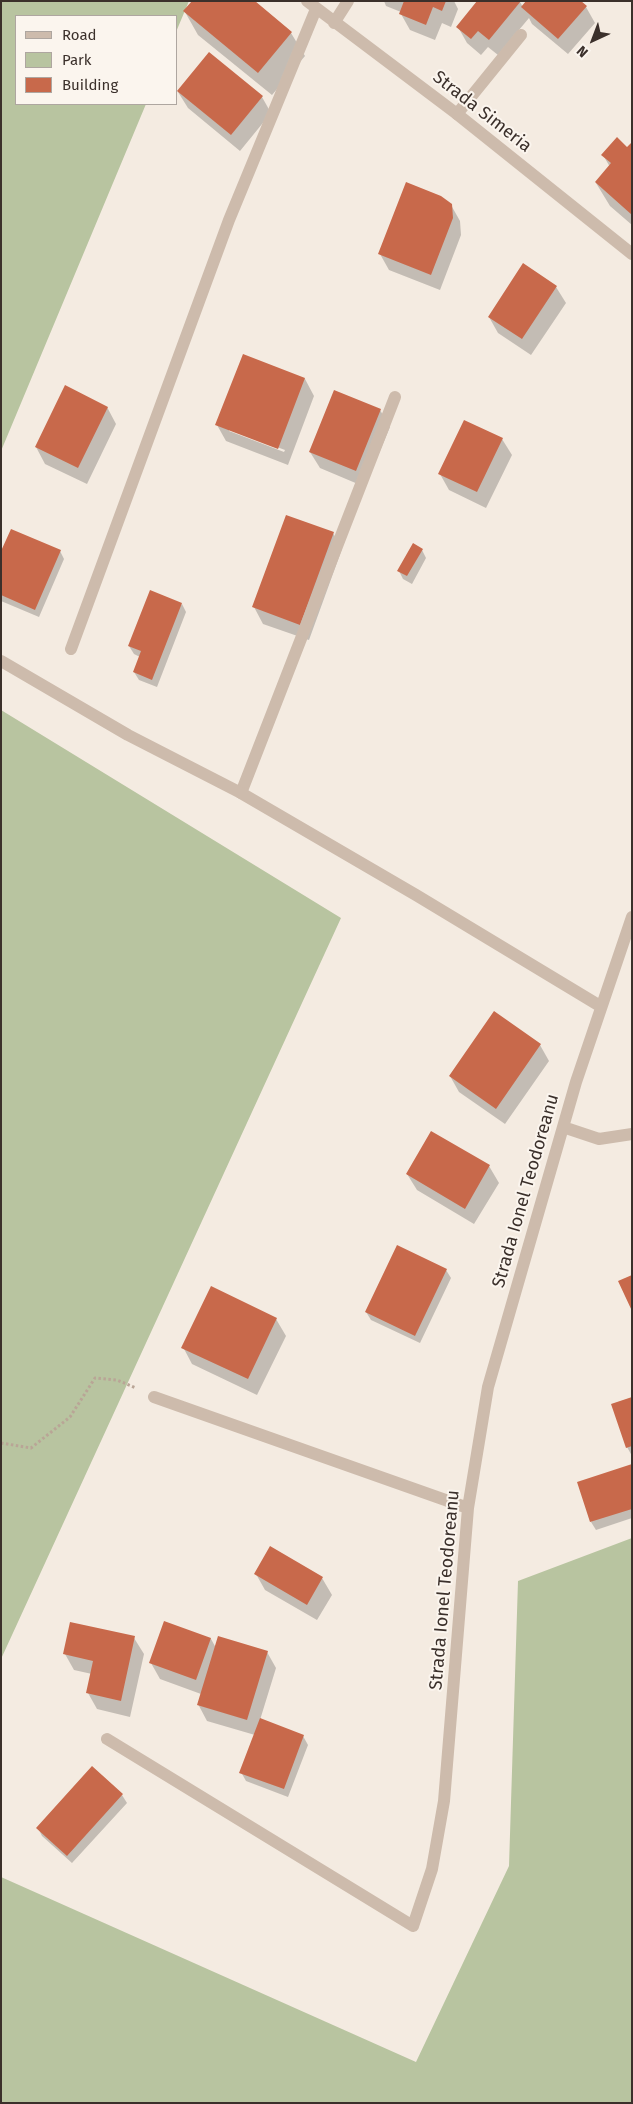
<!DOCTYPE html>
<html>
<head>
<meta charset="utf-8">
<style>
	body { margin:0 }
	#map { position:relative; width:633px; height:2104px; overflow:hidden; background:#f4ebe1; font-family:"Fira Sans",sans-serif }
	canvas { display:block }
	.frame { position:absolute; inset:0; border:2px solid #3b302b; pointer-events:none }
	.legend { position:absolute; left:15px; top:15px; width:162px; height:90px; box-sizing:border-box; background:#fbf5ee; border:1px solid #aea6a0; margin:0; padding:6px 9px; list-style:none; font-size:15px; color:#3b302b }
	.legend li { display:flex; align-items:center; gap:10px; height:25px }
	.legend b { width:25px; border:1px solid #aea6a0 }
	.north { position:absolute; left:568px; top:15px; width:50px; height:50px; -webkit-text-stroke:4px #fbf5ee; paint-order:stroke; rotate:223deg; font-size:14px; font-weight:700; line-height:20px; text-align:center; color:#3b302b }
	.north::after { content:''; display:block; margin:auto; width:18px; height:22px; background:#3b302b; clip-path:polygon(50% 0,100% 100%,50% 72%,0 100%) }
</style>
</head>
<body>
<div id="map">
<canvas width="633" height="2104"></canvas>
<div class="frame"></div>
<ul class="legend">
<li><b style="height:6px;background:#cdbbac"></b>Road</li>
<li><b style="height:14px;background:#b8c4a0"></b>Park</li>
<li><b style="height:14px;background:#c8694b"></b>Building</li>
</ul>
<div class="north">N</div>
</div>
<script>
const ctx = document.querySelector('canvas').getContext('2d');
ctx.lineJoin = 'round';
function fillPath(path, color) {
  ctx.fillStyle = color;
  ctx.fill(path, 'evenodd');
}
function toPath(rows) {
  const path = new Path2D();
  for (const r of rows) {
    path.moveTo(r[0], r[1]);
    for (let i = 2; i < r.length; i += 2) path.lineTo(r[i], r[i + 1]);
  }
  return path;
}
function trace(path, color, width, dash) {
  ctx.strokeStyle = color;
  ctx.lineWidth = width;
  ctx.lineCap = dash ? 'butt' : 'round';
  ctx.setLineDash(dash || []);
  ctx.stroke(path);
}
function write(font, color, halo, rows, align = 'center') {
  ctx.font = font + ' "Fira Sans",sans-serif';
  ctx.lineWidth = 4;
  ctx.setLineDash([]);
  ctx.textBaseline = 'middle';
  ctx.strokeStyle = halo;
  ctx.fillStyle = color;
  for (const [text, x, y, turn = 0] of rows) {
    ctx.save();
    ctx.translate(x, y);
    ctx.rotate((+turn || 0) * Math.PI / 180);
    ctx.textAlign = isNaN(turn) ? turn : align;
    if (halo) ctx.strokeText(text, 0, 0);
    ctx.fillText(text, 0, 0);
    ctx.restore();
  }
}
fillPath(toPath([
	[1,1,189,1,176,32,176,16,16,16,16,104,146,104,1,451],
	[1,710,341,918,1,1659],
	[632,1538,632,2103,1,2103,1,1877,416,2062,509,1866,518,1581]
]), '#b8c4a0');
fillPath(toPath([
	[384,1,454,1,458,9,451,27,442,23,435,40,410,30,401,14,401,12,386,6],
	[520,2,523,7,586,7,595,23,568,54,532,24,529,18,498,55,488,47,481,55,467,43,458,27],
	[185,12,291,33,305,56,272,95,198,35],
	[178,92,262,97,271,113,240,151,188,108],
	[632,144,632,225,610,206,596,183,610,167,603,155,628,149],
	[451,205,460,221,461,235,440,290,389,270,380,254],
	[556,287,566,303,531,355,498,333,489,317],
	[243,356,305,379,314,396,288,465,226,441,217,425],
	[229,429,285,450,284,452,229,431],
	[107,407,116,424,87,484,45,464,36,447],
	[380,410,390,427,365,487,320,468,310,452],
	[502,439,512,455,486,508,449,490,440,474],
	[333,533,342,549,309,640,263,624,254,607],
	[422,550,426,558,412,584,403,579,399,571],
	[60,551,64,559,39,617,1,601,1,554],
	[182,604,186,612,157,687,139,680,134,672,140,657,134,654,129,646],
	[540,1045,549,1061,505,1124,459,1092,450,1076],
	[431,1132,489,1166,499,1183,474,1224,417,1190,407,1174],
	[446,1270,451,1278,420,1343,371,1320,366,1312],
	[276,1319,286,1336,257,1395,192,1364,183,1347],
	[632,1398,632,1456,627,1447],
	[632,1465,632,1518,596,1530,591,1522],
	[270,1548,322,1578,332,1595,317,1620,265,1590,256,1574],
	[134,1638,144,1654,130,1717,97,1709,88,1693,92,1674,74,1670,65,1654],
	[211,1639,216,1648,267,1652,276,1668,260,1720,303,1736,308,1745,288,1797,246,1781,241,1772,255,1735,207,1721,198,1704,201,1694,160,1679,151,1663],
	[122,1795,127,1803,72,1863,42,1836,38,1828]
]), '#0003');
fillPath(toPath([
	[192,1,255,1,292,32,258,73,183,11],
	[404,1,446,1,442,11,433,7,426,25,399,14],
	[477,1,521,1,489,40,478,31,471,39,456,27],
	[526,1,581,1,587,6,558,39,521,7],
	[209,52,263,96,231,135,177,91],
	[617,137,627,147,632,142,632,215,595,182,611,163,601,155],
	[406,182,441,196,452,204,453,218,431,275,378,254],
	[523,263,557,286,522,339,488,317],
	[243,354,305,378,278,449,215,425],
	[65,385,108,407,78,468,35,447],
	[334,390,381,409,356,471,309,452],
	[464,420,503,438,477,492,438,474],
	[286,515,334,532,300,625,252,607],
	[11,529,61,550,35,610,1,595,1,551],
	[413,543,423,549,407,576,397,571],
	[150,590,182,603,152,680,133,672,141,651,128,646],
	[494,1011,541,1044,496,1109,449,1076],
	[431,1131,490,1165,465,1209,406,1174],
	[397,1245,447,1269,415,1336,365,1312],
	[632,1275,632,1311,618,1281],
	[211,1286,277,1318,248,1379,181,1348],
	[632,1397,632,1446,626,1448,611,1404],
	[632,1464,632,1509,590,1522,577,1482],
	[270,1546,323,1577,307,1605,254,1574],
	[164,1621,211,1638,196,1680,149,1663],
	[70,1622,135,1636,121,1701,86,1693,93,1661,63,1654],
	[218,1636,268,1651,247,1720,197,1705],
	[260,1718,304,1735,284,1789,239,1773],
	[92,1766,123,1794,67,1856,36,1828]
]), '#c8694b');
trace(toPath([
	[1,1443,31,1448,70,1417,95,1378,117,1380,136,1388]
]), '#b9a596', 3, [2.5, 2.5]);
trace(toPath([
	[457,114,521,35],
	[241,793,395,397]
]), '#cdbbac', 12);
trace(toPath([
	[307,1,457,114,632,254],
	[334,23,348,1],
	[71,649,229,220,316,9],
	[1,661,128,735,241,793,416,895,600,1006],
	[563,1127,599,1139,632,1134],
	[154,1397,468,1508],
	[107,1739,413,1926,432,1869,444,1801,468,1508,488,1387,576,1082,632,917]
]), '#cdbbac', 12);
write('18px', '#3b302b', '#fbf5ee', [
	["Strada Simeria",482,112,38],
	["Strada Ionel Teodoreanu",526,1191,-74],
	["Strada Ionel Teodoreanu",445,1590,-85]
]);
</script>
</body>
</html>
